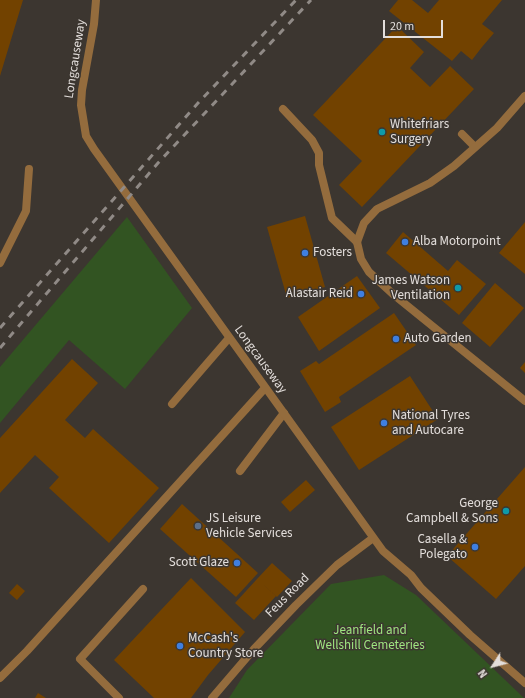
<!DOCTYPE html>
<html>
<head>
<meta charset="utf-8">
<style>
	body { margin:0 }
	#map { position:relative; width:525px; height:698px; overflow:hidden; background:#3c3630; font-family:"Source Sans 3",sans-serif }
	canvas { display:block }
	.north { position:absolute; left:473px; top:646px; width:40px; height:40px; -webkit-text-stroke:3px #3c3630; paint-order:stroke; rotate:234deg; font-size:11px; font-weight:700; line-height:16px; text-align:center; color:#e3dedb }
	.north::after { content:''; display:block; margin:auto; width:14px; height:18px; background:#e3dedb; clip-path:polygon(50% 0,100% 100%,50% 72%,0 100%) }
	.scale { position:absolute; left:383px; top:20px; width:60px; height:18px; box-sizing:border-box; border:2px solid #e3dedb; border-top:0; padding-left:5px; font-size:12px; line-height:14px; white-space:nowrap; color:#e3dedb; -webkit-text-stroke:3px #3c3630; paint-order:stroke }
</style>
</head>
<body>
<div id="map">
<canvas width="525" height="698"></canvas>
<div class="north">N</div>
<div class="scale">20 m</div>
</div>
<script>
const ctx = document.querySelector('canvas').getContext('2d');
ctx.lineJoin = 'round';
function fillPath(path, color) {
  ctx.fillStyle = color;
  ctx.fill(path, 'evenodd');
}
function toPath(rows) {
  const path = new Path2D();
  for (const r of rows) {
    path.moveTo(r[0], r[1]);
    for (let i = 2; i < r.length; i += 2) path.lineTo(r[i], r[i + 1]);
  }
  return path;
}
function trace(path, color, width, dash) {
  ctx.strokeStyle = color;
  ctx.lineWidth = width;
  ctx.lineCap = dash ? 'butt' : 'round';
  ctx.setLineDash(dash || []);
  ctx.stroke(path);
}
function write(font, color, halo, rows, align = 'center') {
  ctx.font = font + ' "Source Sans 3",sans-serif';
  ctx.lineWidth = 3;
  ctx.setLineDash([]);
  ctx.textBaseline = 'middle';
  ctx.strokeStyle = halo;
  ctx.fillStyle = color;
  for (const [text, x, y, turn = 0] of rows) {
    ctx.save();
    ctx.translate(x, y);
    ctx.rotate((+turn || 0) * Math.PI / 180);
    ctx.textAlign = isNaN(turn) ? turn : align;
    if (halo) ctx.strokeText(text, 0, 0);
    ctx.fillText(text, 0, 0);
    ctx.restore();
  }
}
fillPath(toPath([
	[127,217,192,308,125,389,69,340,0,423,0,367],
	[384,575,416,595,524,698,229,698,247,670,331,584]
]), '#325422');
fillPath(toPath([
	[0,0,23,0,0,76],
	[398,0,412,0,428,13,439,0,502,0,482,24,494,33,482,47,472,60,461,51,452,61,389,11],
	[397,26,424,52,410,68,430,87,450,66,474,89,362,207,339,185,362,161,313,115],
	[305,216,325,287,287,298,267,227],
	[525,222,525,274,499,253],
	[403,232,448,271,457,260,486,284,459,315,386,253],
	[357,276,380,308,319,351,298,317],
	[495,283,524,308,490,347,462,323],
	[394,313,416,345,339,397,341,402,325,412,300,371,316,361,319,364],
	[72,359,98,383,65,420,85,438,93,429,159,488,109,543,49,488,59,477,35,455,0,493,0,438],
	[525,362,525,373,520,368],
	[410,376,438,419,359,470,331,427],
	[525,467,525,566,496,599,447,556],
	[306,480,315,490,290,512,281,502],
	[182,504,258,573,236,597,160,529],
	[272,563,292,581,277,597,257,579],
	[191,578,245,632,208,675,191,698,154,698,114,660],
	[257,579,276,596,254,620,235,603],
	[17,584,25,591,17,600,9,593],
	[38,693,46,698,35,698]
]), '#724200');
trace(toPath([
	[283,109,312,140,319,153,319,165,332,218,357,242],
	[462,134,475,147],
	[0,263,26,211,29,169],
	[172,404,229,338],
	[240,471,284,413],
	[0,678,27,651,265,388],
	[119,698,80,659,143,589]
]), '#946c3d', 8);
trace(toPath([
	[525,96,497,128,454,166,430,183,377,209,364,223,357,242,361,259,369,272,394,295,525,401]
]), '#946c3d', 8);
trace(toPath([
	[96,0,94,24,82,90,81,105,86,136,94,149,383,551,411,575,421,588,470,635,525,683],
	[212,698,254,649,296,605,337,565,373,538]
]), '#946c3d', 8);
trace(toPath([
	[0,328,199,102,296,0],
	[0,348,158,163,311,0]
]), '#908a86', 3, [7, 7]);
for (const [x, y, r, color] of [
	[382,132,4,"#0f9aa8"],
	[405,242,4,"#3f7fe0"],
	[305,253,4,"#3f7fe0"],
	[458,288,4,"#0f9aa8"],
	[361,294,4,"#3f7fe0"],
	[396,339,4,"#3f7fe0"],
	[384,423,4,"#3f7fe0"],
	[506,511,4,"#0f9aa8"],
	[198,526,4,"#5c6f8a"],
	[475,547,4,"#3f7fe0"],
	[237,563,4,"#3f7fe0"],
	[180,646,4,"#3f7fe0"]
]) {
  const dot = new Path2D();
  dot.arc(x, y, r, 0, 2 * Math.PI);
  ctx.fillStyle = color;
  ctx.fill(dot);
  trace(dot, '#3c3630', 1.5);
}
write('13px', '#e3dedb', '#3c3630', [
	["Longcauseway",76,59,-81],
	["Longcauseway",260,360,54],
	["Feus Road",288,596,-45]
]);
write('13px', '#e3dedb', '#3c3630', [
	["Whitefriars",390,125],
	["Surgery",390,140],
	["Alba Motorpoint",413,242],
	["Fosters",313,253],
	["James Watson",450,281,"right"],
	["Ventilation",450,296,"right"],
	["Alastair Reid",353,294,"right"],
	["Auto Garden",404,339],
	["National Tyres",392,416],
	["and Autocare",392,431],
	["George",498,504,"right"],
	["Campbell & Sons",498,519,"right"],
	["JS Leisure",206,519],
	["Vehicle Services",206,534],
	["Casella &",467,540,"right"],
	["Polegato",467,555,"right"],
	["Scott Glaze",229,563,"right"],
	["McCash's",188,639],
	["Country Store",188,654]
], 'left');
write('13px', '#9fe680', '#3c3630', [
	["Jeanfield and",370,631],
	["Wellshill Cemeteries",370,646]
]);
</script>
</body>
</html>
